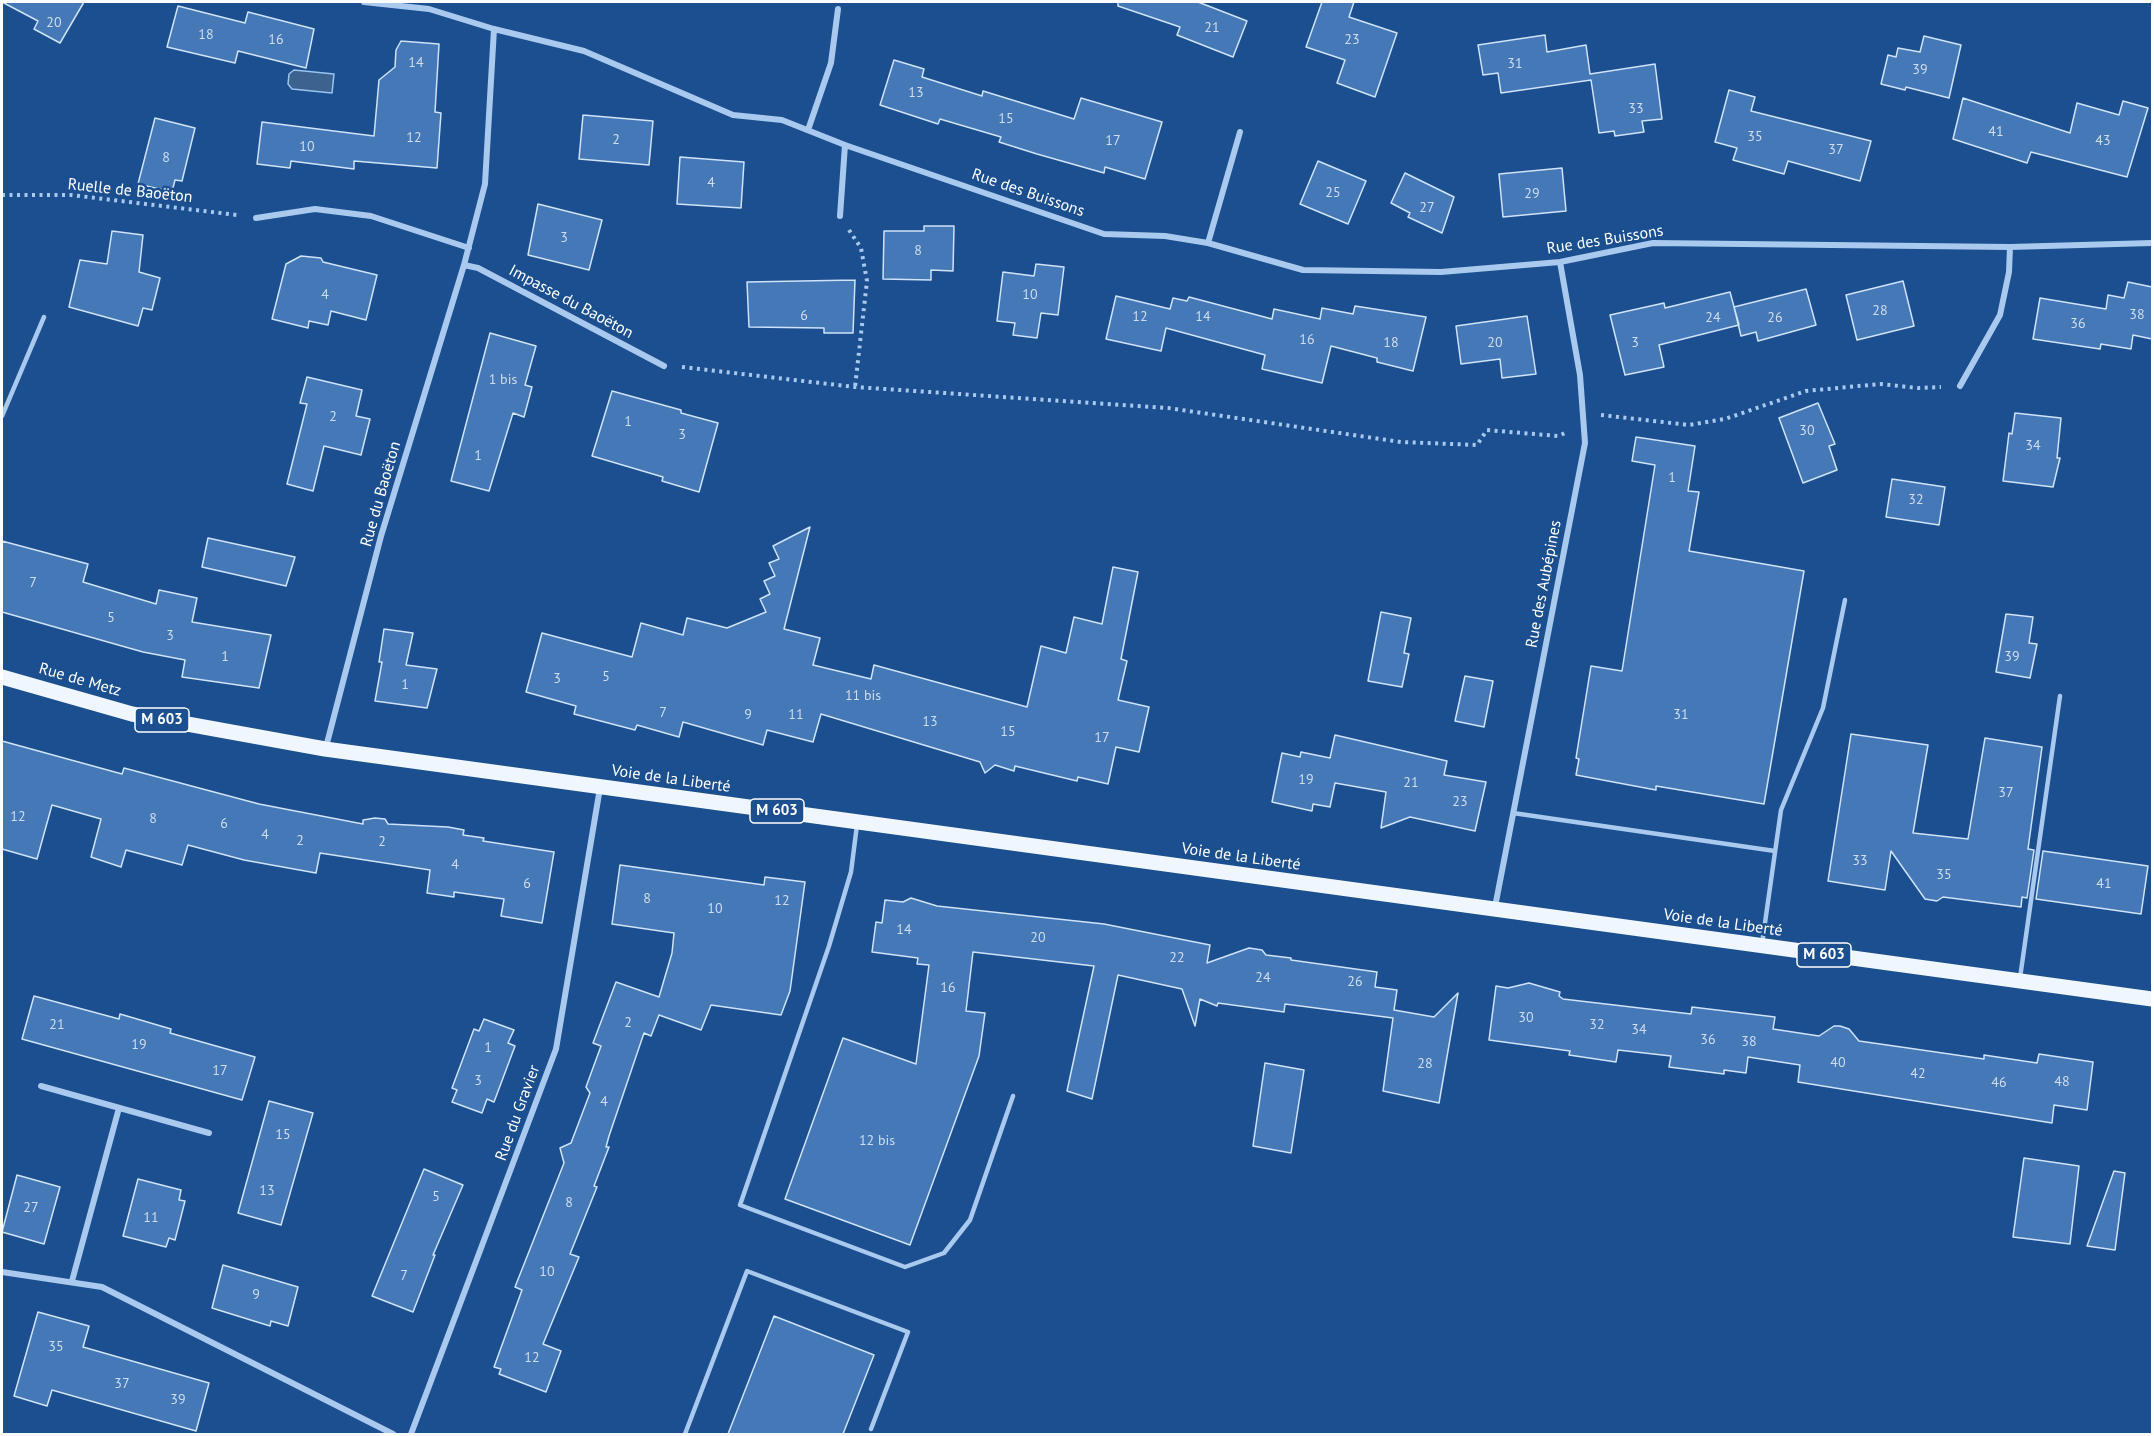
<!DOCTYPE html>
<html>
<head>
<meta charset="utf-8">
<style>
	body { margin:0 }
	#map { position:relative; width:2154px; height:1436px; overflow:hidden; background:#1b4f8f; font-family:"PT Sans",sans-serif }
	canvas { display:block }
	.frame { position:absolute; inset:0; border:3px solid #fff; pointer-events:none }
</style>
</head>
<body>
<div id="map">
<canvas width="2154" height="1436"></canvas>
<div class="frame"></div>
</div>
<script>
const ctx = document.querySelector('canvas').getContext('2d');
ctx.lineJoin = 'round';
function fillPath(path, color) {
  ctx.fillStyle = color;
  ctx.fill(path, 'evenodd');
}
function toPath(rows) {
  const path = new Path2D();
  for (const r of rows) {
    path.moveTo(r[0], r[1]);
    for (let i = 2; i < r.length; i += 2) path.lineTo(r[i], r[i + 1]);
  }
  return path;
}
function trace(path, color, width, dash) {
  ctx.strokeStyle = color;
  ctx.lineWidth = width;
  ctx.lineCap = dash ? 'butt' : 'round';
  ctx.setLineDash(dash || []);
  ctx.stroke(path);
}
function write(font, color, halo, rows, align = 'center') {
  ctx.font = font + ' "PT Sans",sans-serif';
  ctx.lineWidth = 5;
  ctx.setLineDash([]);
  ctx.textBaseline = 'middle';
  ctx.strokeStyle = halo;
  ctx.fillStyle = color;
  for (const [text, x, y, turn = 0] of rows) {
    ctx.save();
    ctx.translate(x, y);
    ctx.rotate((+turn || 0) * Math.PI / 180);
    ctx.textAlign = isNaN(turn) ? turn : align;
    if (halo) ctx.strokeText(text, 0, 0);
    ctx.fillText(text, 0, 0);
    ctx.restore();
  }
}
const water = toPath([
	[294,70,334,74,332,93,292,89,288,84,289,74,294,70]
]);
fillPath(water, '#3c6290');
trace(water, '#9cc4f0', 1.5);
const building = toPath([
	[2,2,84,2,60,43,34,29,38,21,2,2],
	[1118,2,1198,2,1247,21,1233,57,1177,35,1180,27,1118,6,1118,2],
	[1322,2,1354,2,1349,17,1397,33,1375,97,1337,83,1345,60,1306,47,1322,2],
	[178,6,245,23,248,12,314,29,306,68,238,51,235,63,167,47,178,6],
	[1545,35,1547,52,1586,45,1590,74,1655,64,1662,119,1642,121,1644,132,1615,136,1614,131,1599,133,1591,80,1501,93,1498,73,1483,75,1478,45,1545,35],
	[1924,36,1961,45,1949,98,1906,87,1905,90,1881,84,1888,55,1896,57,1898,48,1920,52,1924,36],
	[401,41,439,44,435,112,441,113,437,168,354,161,354,169,291,161,290,168,257,164,262,122,374,136,379,80,395,67,396,50,401,41],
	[894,60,924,69,922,77,982,96,983,91,1074,119,1081,98,1162,122,1145,179,1105,167,1104,173,1037,154,999,142,1001,137,940,119,938,124,880,105,894,60],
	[1729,90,1755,97,1751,111,1871,141,1860,181,1788,161,1784,174,1733,160,1737,148,1715,142,1729,90],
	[1963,98,2070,133,2077,103,2119,115,2123,101,2148,108,2127,177,2031,152,2027,163,1953,139,1963,98],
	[583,115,653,121,649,165,579,159,583,115],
	[155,118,195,128,182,181,175,180,172,192,138,184,155,118],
	[680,157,744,162,741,208,677,204,680,157],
	[1318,161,1366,181,1348,224,1300,204,1318,161],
	[1562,168,1566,211,1503,217,1499,174,1562,168],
	[1405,173,1454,197,1442,233,1408,217,1410,213,1391,203,1405,173],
	[538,204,602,220,589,270,528,255,538,204],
	[924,226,954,226,953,271,931,270,931,280,883,279,884,231,924,231,924,226],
	[112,231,143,235,139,272,160,278,152,310,143,308,138,326,69,307,80,260,107,264,112,231],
	[301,256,321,258,323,262,377,275,366,320,331,311,328,325,309,321,308,328,272,319,286,264,301,256],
	[1036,264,1064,267,1058,315,1041,313,1037,338,1013,335,1015,323,997,321,1003,272,1034,276,1036,264],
	[855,280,853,333,824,333,824,328,749,327,747,282,855,280],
	[1903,281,1914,326,1857,340,1846,295,1903,281],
	[2128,282,2152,287,2152,339,2133,335,2131,349,2101,344,2100,349,2033,339,2040,298,2106,309,2108,295,2124,298,2128,282],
	[1806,289,1816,325,1758,341,1756,332,1741,336,1734,307,1806,289],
	[1730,292,1739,325,1659,345,1664,367,1625,375,1610,315,1664,303,1665,308,1730,292],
	[1116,296,1170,309,1173,298,1187,301,1189,297,1272,319,1274,309,1320,319,1322,308,1353,314,1355,306,1426,317,1413,371,1377,362,1377,358,1331,346,1322,383,1262,369,1265,355,1166,328,1161,351,1106,339,1116,296],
	[1527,316,1536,374,1502,378,1500,359,1461,364,1456,326,1527,316],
	[490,333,536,346,525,385,532,387,524,417,513,413,489,491,451,481,490,333],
	[307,377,362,390,356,416,370,419,361,455,324,446,313,491,287,484,307,404,300,403,307,377],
	[612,391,681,410,681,413,718,423,699,492,662,481,663,477,592,456,612,391],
	[1818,403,1835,444,1829,446,1837,470,1803,483,1779,418,1818,403],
	[2015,413,2061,418,2057,458,2060,458,2053,487,2003,481,2009,433,2012,434,2015,413],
	[1636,437,1695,446,1688,491,1699,492,1689,551,1804,571,1764,804,1656,786,1656,790,1576,775,1579,759,1576,758,1591,666,1622,671,1655,465,1632,461,1636,437],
	[1892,479,1945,487,1939,525,1886,517,1892,479],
	[810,527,784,629,820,638,813,665,871,679,874,665,1027,707,1041,646,1066,653,1074,617,1102,624,1113,567,1138,572,1121,659,1127,661,1118,700,1149,707,1139,752,1116,747,1108,784,1078,777,1077,781,1015,766,1014,771,995,765,985,773,980,762,821,714,813,742,767,730,763,745,683,722,679,737,637,725,635,730,574,714,576,706,526,692,542,633,632,657,641,623,683,635,687,618,727,628,766,612,760,599,770,594,764,581,775,576,769,563,779,559,773,546,810,527],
	[208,538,295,557,286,586,202,567,208,538],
	[2,541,88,564,83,582,156,604,159,590,197,598,192,622,271,635,259,688,182,677,185,660,143,652,2,612,2,541],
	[1381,612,1411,618,1404,653,1409,654,1402,687,1368,681,1381,612],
	[2006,614,2033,617,2029,643,2037,644,2030,678,1996,672,2006,614],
	[384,629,413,633,406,665,437,669,427,708,375,701,382,662,379,662,384,629],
	[1465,676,1493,681,1484,727,1455,721,1465,676],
	[1851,734,1928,745,1913,833,1968,839,1985,738,2042,747,2028,849,2034,850,2027,898,2022,897,2021,907,1943,897,1937,901,1925,899,1891,851,1885,890,1828,881,1851,734],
	[1335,735,1447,761,1444,775,1486,782,1475,831,1410,817,1381,828,1386,792,1335,783,1330,807,1313,804,1312,811,1272,802,1282,753,1300,757,1301,752,1330,758,1335,735],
	[2,741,122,774,124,768,259,804,363,824,363,820,375,818,385,819,388,824,448,827,464,830,463,835,484,838,483,841,554,852,542,923,501,916,504,899,454,892,454,897,427,893,430,870,320,853,316,873,244,860,188,845,182,865,126,850,121,867,91,857,101,819,52,805,37,859,2,849,2,741],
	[2043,851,2148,866,2141,914,2036,899,2043,851],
	[620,865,764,885,765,877,805,882,790,991,781,1015,711,1005,701,1030,659,1015,651,1036,644,1033,609,1136,606,1147,609,1147,594,1186,597,1187,570,1254,579,1257,543,1344,561,1351,546,1392,499,1374,501,1369,494,1367,522,1290,515,1287,564,1163,560,1148,571,1143,590,1093,586,1087,601,1046,593,1043,616,982,659,997,672,953,674,933,612,924,620,865],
	[911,898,937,906,1104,924,1210,945,1207,963,1249,948,1262,950,1266,955,1291,958,1291,960,1377,972,1375,987,1397,990,1394,1010,1434,1017,1458,993,1439,1103,1383,1091,1393,1018,1285,1004,1284,1012,1218,1003,1217,1006,1200,999,1195,1026,1182,989,1118,975,1092,1099,1067,1091,1094,966,973,952,966,1011,985,1013,979,1056,910,1245,785,1199,843,1038,916,1064,929,965,917,964,918,958,872,952,876,922,882,923,885,900,903,902,911,898],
	[1529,983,1560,992,1559,996,1563,999,1691,1014,1692,1007,1775,1017,1773,1029,1819,1036,1834,1026,1840,1026,1849,1029,1859,1041,1908,1048,1984,1059,1984,1055,2037,1063,2039,1054,2093,1062,2087,1110,2054,1105,2052,1123,1798,1082,1800,1065,1748,1057,1746,1073,1724,1070,1724,1074,1669,1067,1671,1056,1618,1050,1616,1062,1569,1055,1570,1051,1489,1040,1496,986,1508,988,1529,983],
	[34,996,119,1019,120,1014,171,1029,170,1033,255,1057,242,1100,22,1039,34,996],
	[484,1019,514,1030,508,1043,515,1046,494,1102,487,1099,482,1113,452,1102,457,1090,452,1088,474,1029,479,1031,484,1019],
	[1265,1063,1304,1070,1291,1153,1253,1146,1265,1063],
	[269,1101,313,1113,281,1225,238,1213,269,1101],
	[2024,1158,2079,1166,2070,1244,2013,1237,2024,1158],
	[424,1169,463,1185,433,1255,435,1255,413,1312,372,1296,424,1169],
	[2114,1171,2125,1173,2115,1250,2087,1246,2114,1171],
	[17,1175,60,1187,44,1244,2,1232,17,1175],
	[138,1179,181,1190,179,1200,185,1201,175,1240,169,1238,166,1247,123,1236,138,1179],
	[223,1265,298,1287,288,1326,271,1321,270,1326,212,1308,223,1265],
	[38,1312,89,1326,83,1347,209,1383,196,1431,52,1390,47,1406,14,1396,38,1312],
	[774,1316,874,1355,843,1434,728,1434,774,1316]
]);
fillPath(building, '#4478b7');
trace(building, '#cfe3fa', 1.5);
trace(toPath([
	[2,195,71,195,237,215],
	[849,230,861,248,867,281,855,387],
	[682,367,855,387,1168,408,1401,442,1477,445,1487,430,1558,436,1565,433],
	[1601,415,1689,425,1725,419,1806,391,1880,384,1918,388,1941,387]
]), '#a9c9ee', 4, [3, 4.5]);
trace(toPath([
	[2,416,44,317],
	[1513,813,1775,851],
	[857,825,851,872,829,946,740,1205,905,1267,944,1253,970,1220,1013,1096],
	[1762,944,1781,810,1823,708,1845,600],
	[2020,978,2060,696],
	[685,1434,747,1271,908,1332,871,1429]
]), '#a9c9ee', 4.5);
trace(toPath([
	[364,2,429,9,494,29,584,51,733,115,782,120,845,145,1104,234,1165,236,1208,243,1303,270,1441,272,1560,262,1653,243,2010,247,2152,243],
	[808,130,831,63,838,9],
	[840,216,845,145],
	[256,218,315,209,371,216,469,248],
	[1208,243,1240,132],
	[464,265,478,268,664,366],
	[1960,386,2000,315,2009,272,2010,247],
	[326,747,381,536,464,265,485,184,494,29],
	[1495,907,1585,443,1580,375,1560,262],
	[41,1086,209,1133],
	[2,1272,102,1287,393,1434],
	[72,1281,119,1108],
	[411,1434,556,1049,600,788]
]), '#a9c9ee', 6);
trace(toPath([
	[2,677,132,714,325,749,2152,999]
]), '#f0f6ff', 15);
write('14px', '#d0dded', null, [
	["20",54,23],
	["21",1212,28],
	["18",206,35],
	["16",276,40],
	["23",1352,40],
	["14",416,63],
	["31",1515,64],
	["39",1920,70],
	["13",916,93],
	["33",1636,109],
	["15",1006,119],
	["41",1996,132],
	["35",1755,137],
	["12",414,138],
	["2",616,140],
	["17",1113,141],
	["43",2103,141],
	["10",307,147],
	["37",1836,150],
	["8",166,158],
	["4",711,183],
	["25",1333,193],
	["29",1532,194],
	["27",1427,208],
	["3",564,238],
	["8",918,251],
	["4",325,295],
	["10",1030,295],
	["28",1880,311],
	["38",2137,315],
	["6",804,316],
	["12",1140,317],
	["14",1203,317],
	["24",1713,318],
	["26",1775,318],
	["36",2078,324],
	["16",1307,340],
	["18",1391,343],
	["20",1495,343],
	["3",1635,343],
	["1 bis",503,380],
	["2",333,417],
	["1",628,422],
	["30",1807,431],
	["3",682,435],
	["34",2033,446],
	["1",478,456],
	["1",1672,478],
	["32",1916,500],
	["7",33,583],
	["5",111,618],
	["3",170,636],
	["1",225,657],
	["39",2012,657],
	["5",606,677],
	["3",557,679],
	["1",405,685],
	["11 bis",863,696],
	["7",663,713],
	["9",748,715],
	["11",796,715],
	["31",1681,715],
	["13",930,722],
	["15",1008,732],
	["17",1102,738],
	["19",1306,780],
	["21",1411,783],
	["37",2006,793],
	["23",1460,802],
	["12",18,817],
	["8",153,819],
	["6",224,824],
	["4",265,835],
	["2",300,841],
	["2",382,842],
	["33",1860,861],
	["4",455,865],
	["35",1944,875],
	["6",527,884],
	["41",2104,884],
	["8",647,899],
	["12",782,901],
	["10",715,909],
	["14",904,930],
	["20",1038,938],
	["22",1177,958],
	["24",1263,978],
	["26",1355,982],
	["16",948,988],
	["30",1526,1018],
	["2",628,1023],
	["21",57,1025],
	["32",1597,1025],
	["34",1639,1030],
	["36",1708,1040],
	["38",1749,1042],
	["19",139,1045],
	["1",488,1048],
	["40",1838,1063],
	["28",1425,1064],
	["17",220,1071],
	["42",1918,1074],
	["3",478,1081],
	["48",2062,1082],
	["46",1999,1083],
	["4",604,1102],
	["15",283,1135],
	["12 bis",877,1141],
	["13",267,1191],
	["5",436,1197],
	["8",569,1203],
	["27",31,1208],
	["11",151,1218],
	["10",547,1272],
	["7",404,1276],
	["9",256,1295],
	["35",56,1347],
	["12",532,1358],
	["37",122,1384],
	["39",178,1400]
]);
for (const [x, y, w] of [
	[162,720,54],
	[777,811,54],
	[1824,955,54]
]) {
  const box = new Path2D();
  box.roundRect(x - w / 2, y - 12, w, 24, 4.5);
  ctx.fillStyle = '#1b4f8f';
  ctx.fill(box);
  trace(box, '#fff', 1.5);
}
write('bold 15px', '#fff', null, [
	["M 603",162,720],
	["M 603",777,811],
	["M 603",1824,955]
]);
write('16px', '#fff', '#1b4f8f', [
	["Ruelle de Baoëton",130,191,6],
	["Rue des Buissons",1028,193,19],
	["Rue des Buissons",1605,240,-9],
	["Impasse du Baoëton",571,302,28],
	["Rue du Baoëton",381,494,-74],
	["Rue des Aubépines",1544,584,-79],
	["Rue de Metz",80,680,16],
	["Voie de la Liberté",671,779,8],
	["Voie de la Liberté",1241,857,8],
	["Voie de la Liberté",1723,923,8],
	["Rue du Gravier",518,1113,-70]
]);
</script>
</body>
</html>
